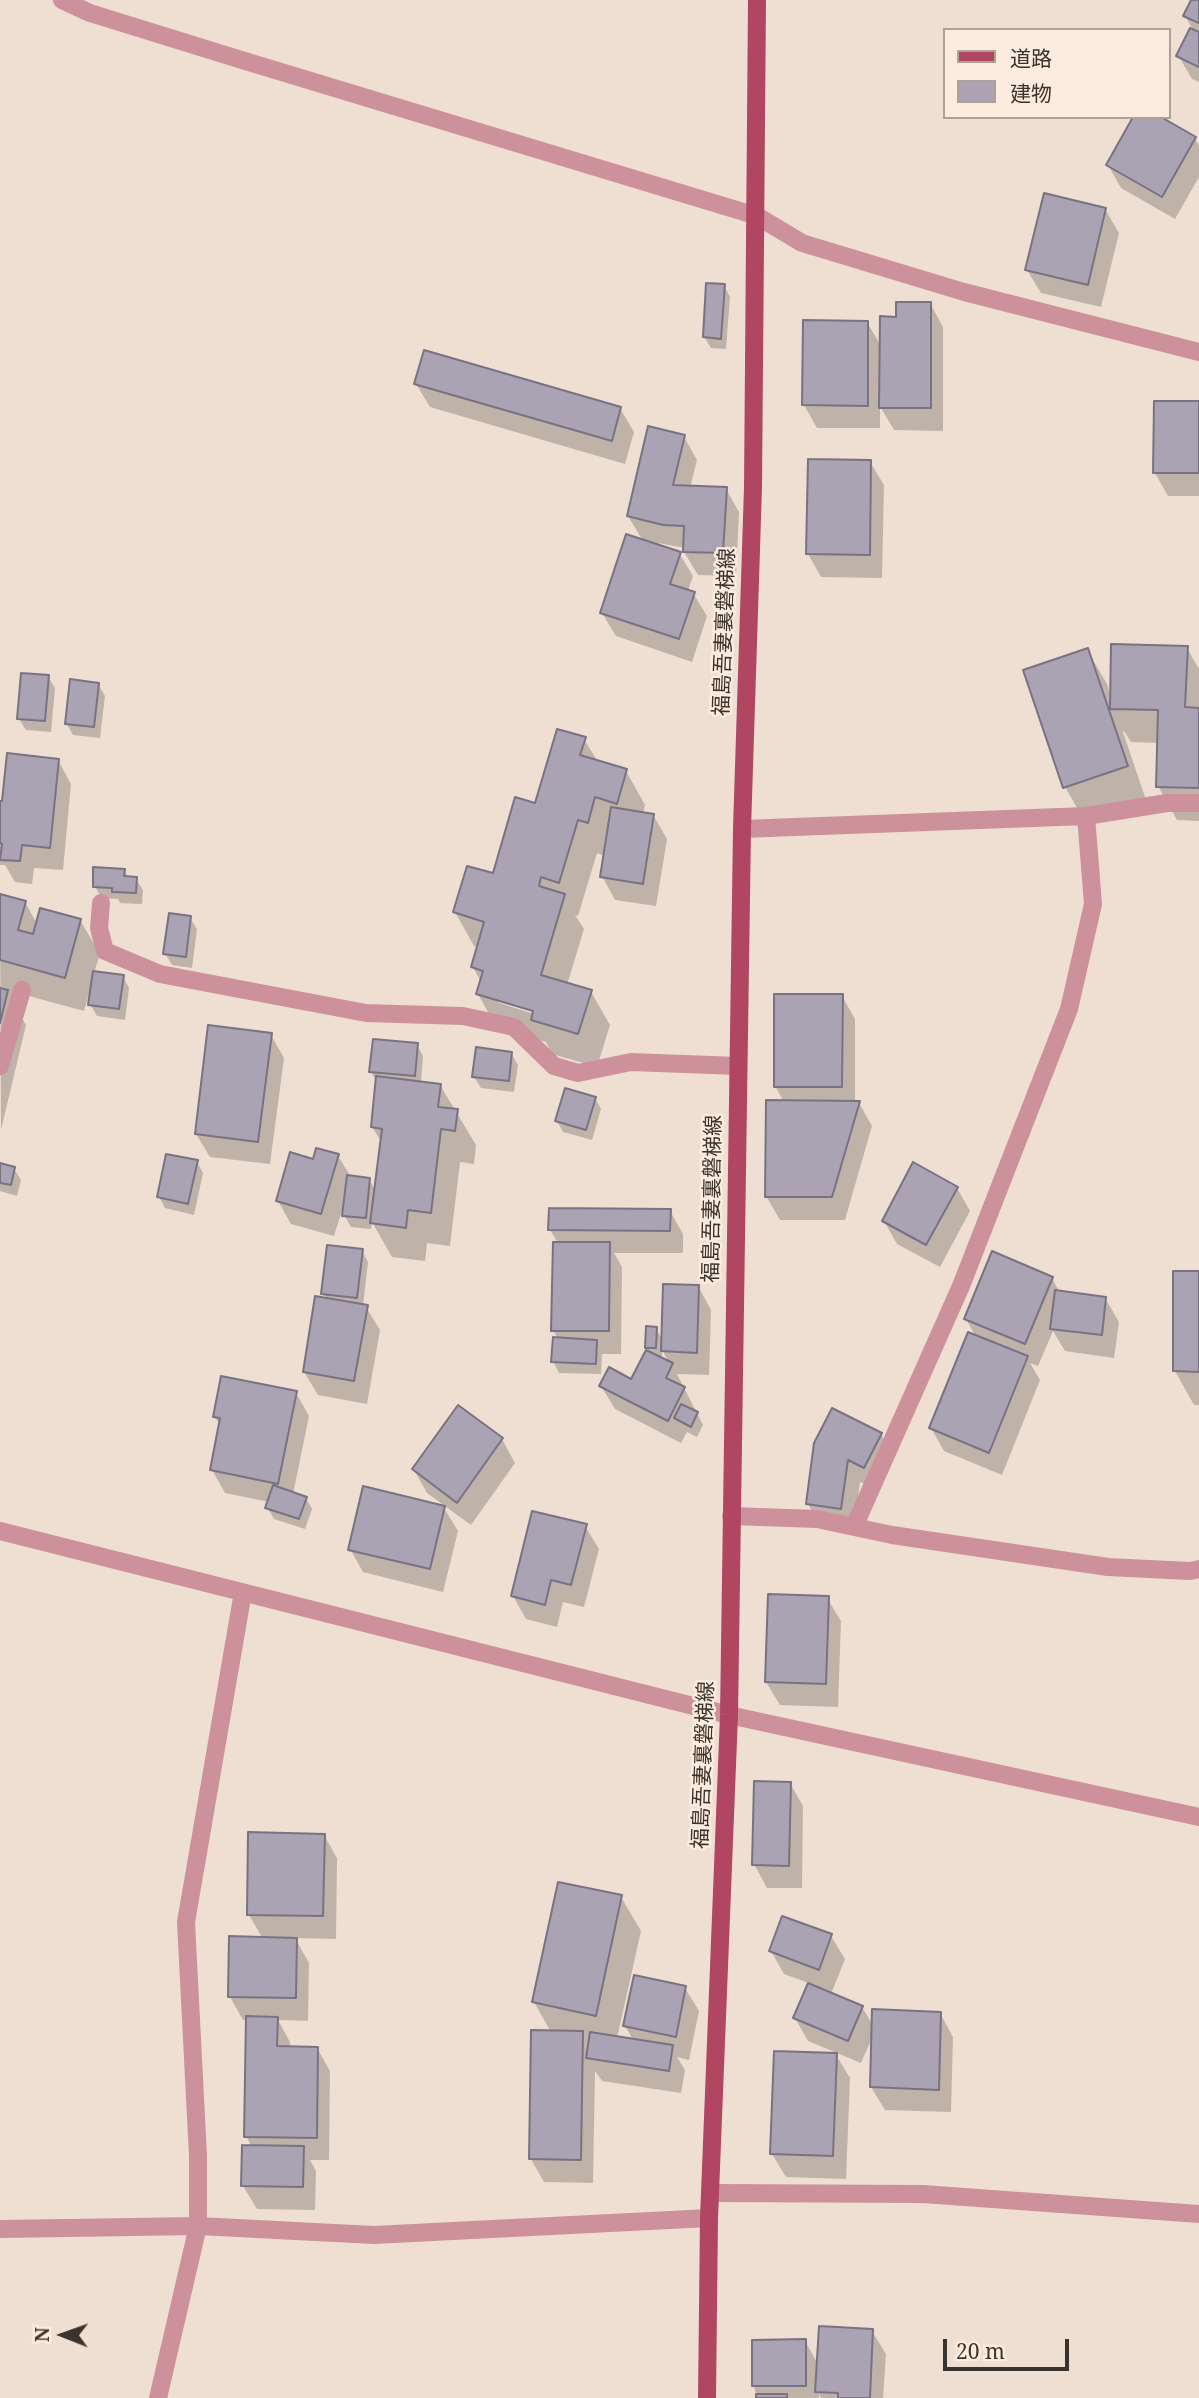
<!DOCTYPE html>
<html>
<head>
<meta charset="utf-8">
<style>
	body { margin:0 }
	#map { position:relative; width:1199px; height:2398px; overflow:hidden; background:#efdfd2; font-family:"Noto Serif","Noto Sans JP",serif }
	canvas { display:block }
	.legend { position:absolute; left:943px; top:28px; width:228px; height:91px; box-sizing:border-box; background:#fcecdf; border:2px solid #aea298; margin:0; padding:9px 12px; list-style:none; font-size:21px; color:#3a332e }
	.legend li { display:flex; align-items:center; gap:14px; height:35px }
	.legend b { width:35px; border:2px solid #aea298 }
	.north { position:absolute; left:28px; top:2300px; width:70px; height:70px; -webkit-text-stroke:5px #fcecdf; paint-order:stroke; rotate:271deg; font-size:19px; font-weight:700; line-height:28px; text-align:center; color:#3a332e }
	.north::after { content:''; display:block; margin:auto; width:24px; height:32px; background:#3a332e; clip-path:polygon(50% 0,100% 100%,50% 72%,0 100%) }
	.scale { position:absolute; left:943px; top:2339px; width:126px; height:32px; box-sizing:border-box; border:4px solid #3a332e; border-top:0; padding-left:9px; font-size:21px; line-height:24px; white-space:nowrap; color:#3a332e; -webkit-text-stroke:5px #fcecdf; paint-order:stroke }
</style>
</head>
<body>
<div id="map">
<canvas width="1199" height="2398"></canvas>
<ul class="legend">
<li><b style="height:9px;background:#b04662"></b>道路</li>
<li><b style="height:19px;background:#a9a3b4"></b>建物</li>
</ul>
<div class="north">N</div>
<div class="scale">20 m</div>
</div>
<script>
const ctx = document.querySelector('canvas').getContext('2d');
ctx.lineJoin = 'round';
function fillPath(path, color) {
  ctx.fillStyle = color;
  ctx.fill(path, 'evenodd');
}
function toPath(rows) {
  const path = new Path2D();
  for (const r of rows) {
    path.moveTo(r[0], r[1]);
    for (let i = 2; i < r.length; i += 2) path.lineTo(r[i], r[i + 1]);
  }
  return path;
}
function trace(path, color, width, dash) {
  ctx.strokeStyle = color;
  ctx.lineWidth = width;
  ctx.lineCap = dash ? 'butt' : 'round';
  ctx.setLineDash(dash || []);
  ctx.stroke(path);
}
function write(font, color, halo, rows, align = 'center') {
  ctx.font = font + ' "Noto Serif","Noto Sans JP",serif';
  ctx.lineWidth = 5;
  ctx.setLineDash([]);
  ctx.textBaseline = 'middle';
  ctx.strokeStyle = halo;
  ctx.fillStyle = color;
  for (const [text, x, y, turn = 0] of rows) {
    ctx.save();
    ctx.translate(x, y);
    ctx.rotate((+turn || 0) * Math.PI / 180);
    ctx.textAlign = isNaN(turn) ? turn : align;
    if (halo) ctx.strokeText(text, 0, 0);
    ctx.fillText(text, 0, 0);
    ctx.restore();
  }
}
fillPath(toPath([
	[1193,0,1199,0,1199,82,1192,79,1178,55,1192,28,1185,16],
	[1195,138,1199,146,1199,177,1175,219,1121,188,1108,165],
	[1105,209,1119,233,1101,307,1041,293,1027,270],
	[724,286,730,297,726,349,711,348,704,337],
	[930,303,943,327,943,431,894,430,880,406,880,428,817,428,804,405,867,322,881,346,898,318],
	[416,384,620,408,634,432,625,464,430,407],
	[1199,403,1199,496,1168,496,1155,473],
	[684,437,697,460,690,488,726,489,739,512,736,576,698,575,684,552,685,548,658,543,657,546,679,553,693,576,688,591,693,593,707,616,692,662,616,636,602,613,643,541,628,516],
	[870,462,884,485,882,578,821,577,808,554],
	[1187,648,1199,669,1199,821,1177,820,1158,786,1159,743,1131,742,1124,731,1123,732,1146,800,1084,820,1065,787,1087,650,1107,684,1111,697],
	[48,677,55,688,51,732,26,730,19,719],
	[98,684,105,696,100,738,73,735,67,724],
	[584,739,598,762,626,771,645,805,643,814,653,815,667,839,656,906,615,900,602,876,605,856,597,853,578,916,575,915,584,929,567,985,591,992,610,1025,597,1067,552,1054,546,1042,497,1028,478,994,481,982,473,967,479,947,474,946,455,912,494,875,537,805],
	[499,999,542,1012,541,1016,499,1003],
	[58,760,71,784,63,870,34,868,32,884,15,882,5,865,0,865,0,803],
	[124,870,129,878,136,879,143,890,142,904,120,903,118,899,101,898,95,886],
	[0,895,25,902,37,924,80,920,100,954,94,973,123,977,129,988,125,1020,97,1016,90,1004,92,991,90,990,84,1011,18,993,14,1005,26,1025,1,1130],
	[190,918,197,929,192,968,172,965,165,953],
	[842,996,855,1019,855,1103,859,1103,872,1126,845,1220,780,1220,766,1196,784,1102,775,1086],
	[271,1035,284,1058,270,1164,210,1157,196,1134],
	[417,1045,423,1056,421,1083,440,1085,476,1145,474,1164,460,1162,450,1246,427,1243,425,1261,392,1257,372,1222,371,1229,351,1227,344,1215,343,1207,334,1236,291,1224,278,1201,314,1161,338,1156,351,1177,369,1179,376,1192,382,1143,372,1127,377,1082,371,1072],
	[511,1053,518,1065,514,1092,481,1088,474,1077],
	[595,1098,601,1109,592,1140,563,1132,557,1121],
	[197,1162,203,1173,194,1215,165,1208,159,1197],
	[0,1165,14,1169,21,1180,17,1196,0,1191],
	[957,1188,970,1211,940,1267,897,1244,884,1221],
	[670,1211,683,1234,683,1253,614,1253,622,1267,621,1354,602,1354,601,1374,559,1373,553,1361,558,1339,553,1330,558,1243,550,1230],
	[362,1251,368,1262,363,1306,366,1307,380,1330,367,1404,318,1395,304,1372,327,1300,323,1293],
	[1199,1273,1199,1405,1194,1405,1175,1371],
	[1052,1278,1060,1293,1105,1298,1119,1322,1114,1358,1065,1351,1053,1331,1038,1366,1030,1363,1040,1380,1002,1475,944,1451,931,1428,976,1337,966,1319],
	[698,1286,711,1310,709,1375,677,1374,703,1425,697,1437,687,1432,681,1443,615,1409,601,1386,632,1381,648,1350,647,1347,656,1329,663,1340],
	[662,1350,670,1364,662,1360],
	[296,1393,309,1416,293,1494,306,1498,312,1509,305,1529,274,1519,267,1507,269,1502,225,1493,212,1470,220,1425,215,1417],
	[833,1410,881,1434,894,1458,878,1490,860,1482,853,1532,821,1527,808,1504],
	[502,1439,515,1463,471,1525,427,1493,414,1470],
	[444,1508,458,1531,443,1592,363,1572,350,1549],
	[585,1526,599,1549,584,1607,563,1602,557,1627,526,1619,513,1596],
	[827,1598,841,1621,838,1707,780,1705,766,1682],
	[790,1783,803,1806,802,1888,767,1888,754,1864],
	[324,1835,337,1858,336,1939,295,1938,309,1963,308,2021,278,2020,290,2042,290,2048,317,2048,330,2071,329,2160,310,2160,316,2171,315,2210,257,2209,243,2186,252,2147,246,2136,248,2020,243,2020,230,1997,263,1939,249,1915],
	[621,1897,641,1931,617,2038,634,2041,625,2026,685,1988,699,2011,689,2060,677,2057,685,2070,681,2093,602,2081,595,2071,593,2183,544,2182,531,2159,551,2032,534,2002],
	[831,1936,845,1959,831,1994,862,2007,874,2027,940,2013,953,2037,951,2112,885,2110,871,2087,873,2036,861,2063,808,2041,795,2018,809,1983,784,1974,771,1951],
	[836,2055,850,2078,846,2179,786,2177,772,2154],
	[872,2331,886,2354,883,2398,821,2398,819,2394,819,2398,758,2398,753,2385,805,2341,818,2364]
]), '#0003');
const building = toPath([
	[1191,0,1199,0,1199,23,1183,16,1191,0],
	[1190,28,1199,32,1199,67,1176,56,1190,28],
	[1133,117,1161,117,1196,137,1162,197,1106,165,1133,117],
	[1044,193,1106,208,1088,285,1025,270,1044,193],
	[706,283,725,284,721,339,703,337,706,283],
	[896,302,931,302,931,408,879,408,880,316,896,317,896,302],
	[803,320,868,321,868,406,802,405,803,320],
	[424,350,621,407,612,441,414,384,424,350],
	[1154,401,1199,401,1199,473,1153,473,1154,401],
	[648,426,685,435,673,485,727,487,723,553,683,552,684,526,663,525,627,516,648,426],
	[808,459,871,460,870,555,806,554,808,459],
	[626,534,681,552,670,584,695,592,679,639,600,613,626,534],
	[1111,644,1188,646,1185,707,1199,708,1199,788,1156,787,1158,710,1110,709,1111,644],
	[1088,648,1128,766,1063,788,1023,670,1088,648],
	[21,673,49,675,45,721,17,719,21,673],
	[70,679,99,683,94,727,65,724,70,679],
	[557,729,586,737,580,755,627,769,617,804,595,797,588,823,578,820,559,883,541,877,539,886,565,894,541,975,592,990,578,1034,531,1020,533,1011,476,994,483,971,471,967,484,922,453,912,467,866,493,873,515,797,535,803,557,729],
	[7,753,59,759,50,848,22,845,20,861,0,860,2,844,0,843,0,801,2,801,7,753],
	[611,807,654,814,643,884,600,877,611,807],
	[93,867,125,869,124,876,137,877,136,893,112,892,112,888,93,887,93,867],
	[0,894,26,901,18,930,33,934,40,908,81,919,65,978,0,960,0,894],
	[169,913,191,916,186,957,163,954,169,913],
	[93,971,124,975,119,1009,88,1005,93,971],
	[0,988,8,990,0,1023,0,988],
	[774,994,843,994,842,1087,774,1087,774,994],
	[208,1025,272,1033,258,1142,195,1134,208,1025],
	[373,1039,418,1043,415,1076,369,1072,373,1039],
	[476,1047,512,1052,509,1081,472,1077,476,1047],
	[376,1076,441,1084,438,1107,458,1109,455,1131,441,1129,431,1213,408,1210,406,1228,370,1223,382,1129,371,1127,376,1076],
	[565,1088,596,1097,586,1130,555,1121,565,1088],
	[766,1100,860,1101,832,1197,765,1197,766,1100],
	[316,1148,339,1154,321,1214,276,1201,290,1152,313,1159,316,1148],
	[166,1154,198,1160,188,1204,157,1197,166,1154],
	[913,1162,958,1187,926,1245,882,1221,913,1162],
	[0,1163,15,1167,11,1185,0,1183,0,1163],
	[347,1175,370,1178,366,1218,342,1216,347,1175],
	[549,1208,671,1209,670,1231,548,1230,549,1208],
	[553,1242,610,1242,609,1331,551,1331,553,1242],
	[327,1245,363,1249,357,1298,321,1294,327,1245],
	[992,1251,1053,1277,1025,1344,964,1319,992,1251],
	[1173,1271,1199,1271,1199,1372,1173,1371,1173,1271],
	[663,1284,699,1285,697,1353,661,1351,663,1284],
	[1055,1290,1106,1297,1102,1335,1050,1329,1055,1290],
	[315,1296,368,1305,354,1381,303,1372,315,1296],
	[646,1326,657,1327,656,1348,645,1348,646,1326],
	[968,1332,1028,1356,989,1453,929,1428,968,1332],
	[553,1337,597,1340,596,1364,551,1362,553,1337],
	[646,1350,673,1363,666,1378,685,1387,668,1421,599,1386,609,1367,631,1379,646,1350],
	[221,1376,297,1391,278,1484,210,1470,220,1418,213,1417,221,1376],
	[681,1404,698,1412,691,1427,674,1418,681,1404],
	[458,1405,503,1438,457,1503,412,1469,458,1405],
	[832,1408,882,1433,864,1468,848,1460,841,1509,806,1504,814,1443,832,1408],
	[273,1485,307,1497,299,1519,265,1508,273,1485],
	[363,1486,445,1506,430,1569,348,1550,363,1486],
	[532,1511,587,1524,571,1585,551,1580,545,1605,511,1596,532,1511],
	[768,1594,829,1596,826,1684,765,1682,768,1594],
	[754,1781,791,1782,789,1866,752,1865,754,1781],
	[248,1832,325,1834,323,1916,247,1915,248,1832],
	[558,1882,622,1895,596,2016,532,2002,558,1882],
	[782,1916,832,1934,819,1970,769,1951,782,1916],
	[229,1936,297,1938,296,1998,228,1997,229,1936],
	[634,1975,686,1986,676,2037,623,2026,634,1975],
	[808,1983,863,2006,848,2041,793,2018,808,1983],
	[872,2009,941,2012,939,2090,870,2087,872,2009],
	[246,2016,278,2017,277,2046,318,2047,317,2138,244,2137,246,2016],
	[531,2030,583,2031,581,2160,529,2159,531,2030],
	[590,2032,673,2045,669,2071,586,2058,590,2032],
	[774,2051,837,2053,833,2156,770,2154,774,2051],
	[242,2145,304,2146,303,2187,241,2186,242,2145],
	[819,2326,873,2329,870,2398,838,2398,838,2393,815,2392,819,2326],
	[806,2339,806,2386,752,2386,752,2340,806,2339],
	[756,2394,787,2394,787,2398,756,2398,756,2394]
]);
fillPath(building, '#a9a3b4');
trace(building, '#787282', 2);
trace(toPath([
	[62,0,90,13,245,61,757,216,802,243,964,292,1199,352],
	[1086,816,1167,803,1199,803],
	[742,829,1086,816,1093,904,1069,1009,961,1286,854,1527],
	[101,903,99,928,105,951,160,974,366,1013,463,1016,514,1027,554,1066,578,1073,631,1062,738,1066],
	[0,1066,22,990],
	[731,1516,817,1519,892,1535,1108,1567,1190,1571,1199,1569],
	[0,1531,729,1715,1199,1817],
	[710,2193,923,2194,1199,2214],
	[0,2229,198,2226,374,2235,709,2218],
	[158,2398,198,2226,198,2156,186,1922,243,1592]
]), '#cd919c', 18);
trace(toPath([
	[707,2398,709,2218,729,1715,742,829,753,487,757,0]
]), '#b04662', 18);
write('21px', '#3a332e', '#fcecdf', [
	["福島吾妻裏磐梯線",725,632,-88],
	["福島吾妻裏磐梯線",713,1199,-89],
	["福島吾妻裏磐梯線",704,1765,-88]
]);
</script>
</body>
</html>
